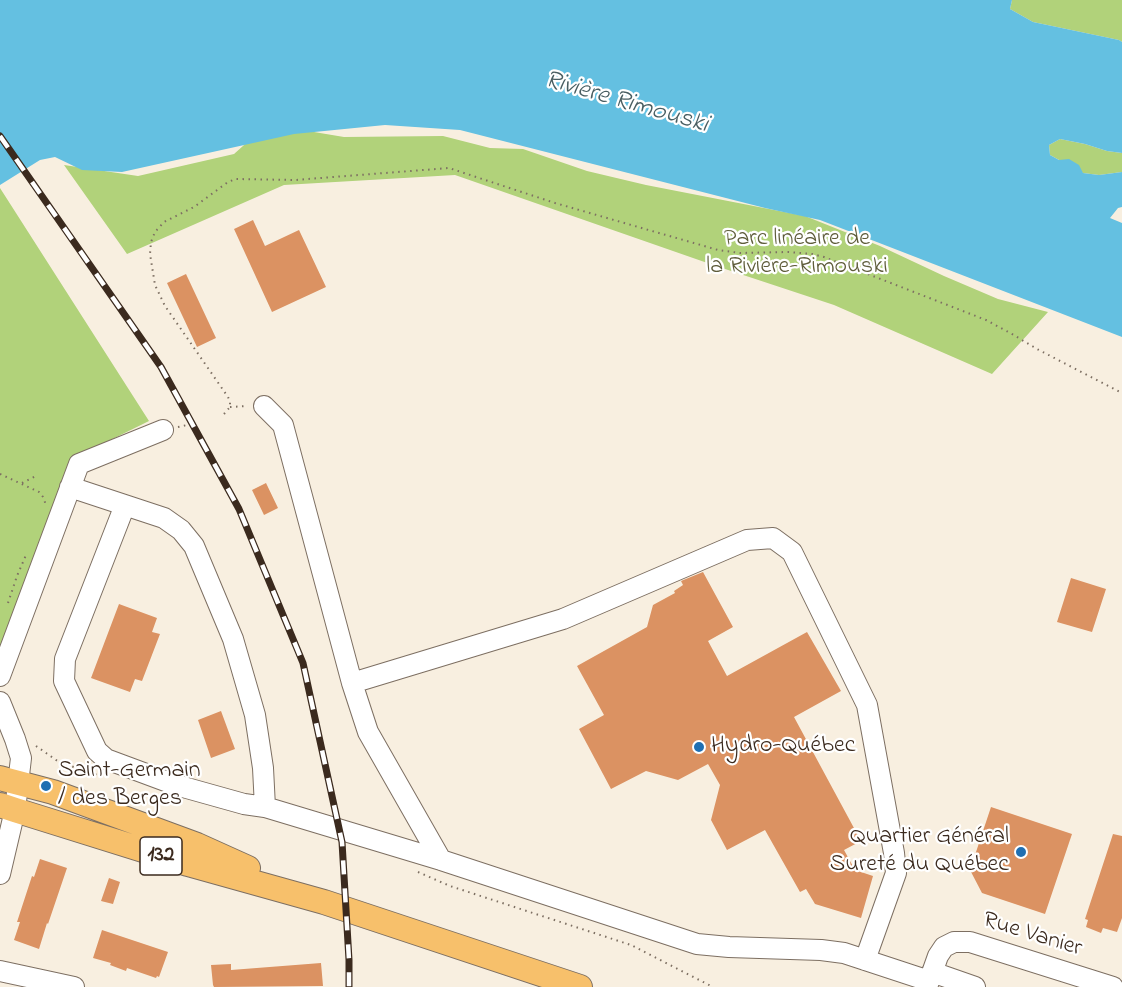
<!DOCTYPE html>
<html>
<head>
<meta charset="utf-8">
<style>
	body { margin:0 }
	canvas { display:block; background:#f8efe0 }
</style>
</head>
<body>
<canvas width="1122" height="987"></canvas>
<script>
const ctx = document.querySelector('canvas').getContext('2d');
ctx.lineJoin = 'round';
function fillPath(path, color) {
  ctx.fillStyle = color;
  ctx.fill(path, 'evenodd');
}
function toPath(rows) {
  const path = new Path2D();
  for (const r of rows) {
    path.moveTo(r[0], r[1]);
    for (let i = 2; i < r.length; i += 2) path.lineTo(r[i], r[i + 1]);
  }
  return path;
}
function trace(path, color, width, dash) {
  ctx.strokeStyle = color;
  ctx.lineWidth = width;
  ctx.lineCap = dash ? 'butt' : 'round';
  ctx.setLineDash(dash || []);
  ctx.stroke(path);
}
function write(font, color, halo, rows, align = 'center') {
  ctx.font = font + ' "Indie Flower",sans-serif';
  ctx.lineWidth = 4.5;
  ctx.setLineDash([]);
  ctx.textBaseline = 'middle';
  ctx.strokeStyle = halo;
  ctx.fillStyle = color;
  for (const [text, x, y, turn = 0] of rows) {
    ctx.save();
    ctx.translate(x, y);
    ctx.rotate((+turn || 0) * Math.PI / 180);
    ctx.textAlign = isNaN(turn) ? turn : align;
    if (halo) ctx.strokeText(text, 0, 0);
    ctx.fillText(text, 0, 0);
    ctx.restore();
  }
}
fillPath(toPath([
	[1012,0,1122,0,1122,42,1119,40,1033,22,1010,9],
	[262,129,308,131,344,137,443,136,490,148,523,149,587,171,646,185,805,216,880,246,944,276,998,299,1048,312,992,374,834,305,716,266,455,175,284,185,127,254,64,165,138,176,234,154],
	[1060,139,1085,144,1107,151,1122,153,1122,172,1099,175,1083,173,1050,155,1049,145],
	[0,188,149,421,72,459,0,658]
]), '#b1d27a');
fillPath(toPath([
	[0,0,1012,0,1010,9,1033,22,1119,40,1122,42,1122,153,1107,151,1085,144,1060,139,1049,145,1050,155,1059,160,1069,159,1079,165,1083,173,1099,175,1122,172,1122,207,1118,208,1110,218,1122,223,1122,337,820,220,765,208,460,130,385,125,294,134,122,172,82,170,55,157,40,160,0,185]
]), '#64c0e1');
fillPath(toPath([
	[253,220,265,246,299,230,326,287,272,312,234,229],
	[186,274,216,338,197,347,167,283],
	[266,483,278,508,264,515,252,490],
	[703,572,733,627,708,641,727,676,807,632,841,691,794,717,861,841,844,850,855,870,873,876,861,918,815,904,806,889,800,892,765,830,727,850,711,820,720,785,708,764,678,780,646,771,611,789,579,729,604,715,577,666,647,627,653,605,675,593,674,591,683,585,681,581],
	[1071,578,1106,589,1092,632,1057,622],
	[119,604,157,618,152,632,160,634,142,681,135,679,130,692,91,678],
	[221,711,235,749,211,758,198,720],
	[991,807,1072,834,1045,914,982,893,970,870],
	[1113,834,1122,836,1122,918,1117,932,1103,928,1101,933,1086,927,1088,920,1085,919],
	[40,859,67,868,48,924,47,923,39,949,14,940,20,922,17,922,32,876,34,877],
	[109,878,120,882,113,904,101,901],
	[102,930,168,952,159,977,157,976,156,978,127,968,126,971,110,965,111,963,93,958],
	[321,963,323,986,214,987,213,985,211,965,231,964,231,970]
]), '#db9262');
const minor = toPath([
	[264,406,283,425,352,683,368,732,441,860],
	[70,487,164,518,181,530,194,546,233,639,255,715,263,768,265,807],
	[125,505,65,659,64,681,97,751,106,759,176,785,244,804,265,807,441,860,697,944,729,947,821,950,844,953,929,981],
	[0,676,79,464,163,430],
	[352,683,563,619,747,540,773,538,792,552,867,705,894,853,896,873,865,960],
	[0,702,15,739,21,758,15,810,0,874],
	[0,971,74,987],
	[932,972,975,987],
	[927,987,938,956,944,947,954,942,970,942,1113,987]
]);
const major = toPath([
	[0,778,53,792,197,845,248,868],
	[0,805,15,810,188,864,324,902,580,987]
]);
trace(minor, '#7d6f62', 22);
trace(major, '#7d6f62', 26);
trace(toPath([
	[230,407,248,406],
	[224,414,230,407,230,402,228,397,165,306,155,285,150,254,151,242,155,232,164,222,194,207,228,182,236,179,295,180,449,168,555,203,718,250,740,253,789,252,812,254,824,257,986,320,1012,334,1037,349,1122,393],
	[178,427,187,425],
	[0,474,39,492,43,497,46,505],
	[22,483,38,475],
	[8,603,17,576,26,555],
	[36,746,59,762,103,777],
	[418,872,450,886,631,945,713,987]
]), '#7d6f62', 2, [1.5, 4.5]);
trace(minor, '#fff', 20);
trace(major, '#f7c06b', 24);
const rail = toPath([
	[0,136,161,367,239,509,303,663,342,842,349,960,349,987]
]);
trace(rail, '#3b2a1e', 7);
trace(rail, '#fff', 4.5, [14]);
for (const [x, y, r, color] of [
	[699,747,6,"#1f6fb2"],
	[46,786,6,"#1f6fb2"],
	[1021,852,6,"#1f6fb2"]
]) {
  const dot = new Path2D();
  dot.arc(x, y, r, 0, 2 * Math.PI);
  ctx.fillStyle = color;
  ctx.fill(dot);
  trace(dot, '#fff', 2);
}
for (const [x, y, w] of [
	[161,856,42]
]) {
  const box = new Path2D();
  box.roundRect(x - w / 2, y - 19, w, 38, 4.5);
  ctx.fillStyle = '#fff';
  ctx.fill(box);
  trace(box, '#3b2a1e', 1.5);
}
write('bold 22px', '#3b2a1e', null, [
	["132",161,856]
]);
write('24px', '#5e5c3a', '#fff', [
	["Parc linéaire de",797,240],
	["la Rivière-Rimouski",797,268]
]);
write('24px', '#3b2a1e', '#fff', [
	["Hydro-Québec",711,747],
	["Saint-Germain",58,772],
	["/ des Berges",58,800],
	["Quartier Général",1009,838,"right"],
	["Sureté du Québec",1009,866,"right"]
], 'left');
write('24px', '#3b2a1e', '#fff', [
	["Rue Vanier",1032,936,17]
]);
write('italic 26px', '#495e62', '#fff', [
	["Rivière Rimouski",626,104,16]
]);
</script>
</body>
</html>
